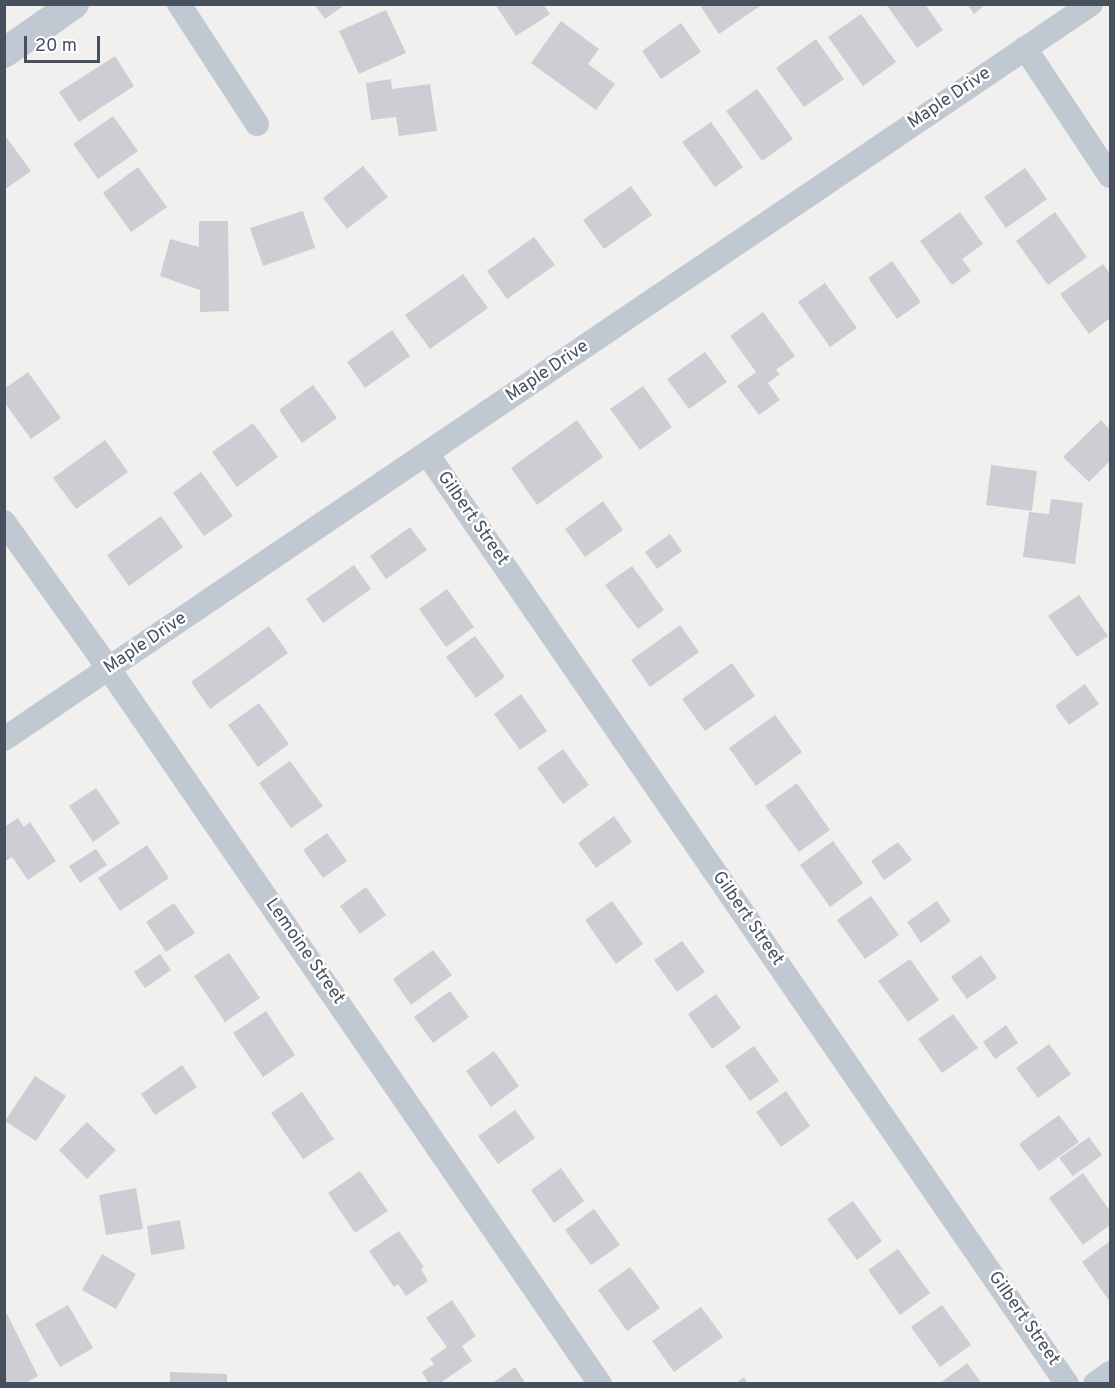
<!DOCTYPE html>
<html>
<head>
<meta charset="utf-8">
<style>
	body { margin:0 }
	#map { position:relative; width:1115px; height:1388px; overflow:hidden; background:#f2efef; font-family:Overpass,sans-serif }
	canvas { display:block }
	.frame { position:absolute; inset:0; border:6px solid #47505d; pointer-events:none }
	.scale { position:absolute; left:24px; top:36px; width:76px; height:27px; box-sizing:border-box; border:3px solid #47505d; border-top:0; padding-left:8px; font-size:18px; line-height:21px; white-space:nowrap; color:#47505d; -webkit-text-stroke:4px #fff; paint-order:stroke }
</style>
</head>
<body>
<div id="map">
<canvas width="1115" height="1388"></canvas>
<div class="frame"></div>
<div class="scale">20 m</div>
</div>
<script>
const ctx = document.querySelector('canvas').getContext('2d');
ctx.lineJoin = 'round';
function fillPath(path, color) {
  ctx.fillStyle = color;
  ctx.fill(path, 'evenodd');
}
function toPath(rows) {
  const path = new Path2D();
  for (const r of rows) {
    path.moveTo(r[0], r[1]);
    for (let i = 2; i < r.length; i += 2) path.lineTo(r[i], r[i + 1]);
  }
  return path;
}
function trace(path, color, width, dash) {
  ctx.strokeStyle = color;
  ctx.lineWidth = width;
  ctx.lineCap = dash ? 'butt' : 'round';
  ctx.setLineDash(dash || []);
  ctx.stroke(path);
}
function write(font, color, halo, rows, align = 'center') {
  ctx.font = font + ' Overpass,sans-serif';
  ctx.lineWidth = 5;
  ctx.setLineDash([]);
  ctx.textBaseline = 'middle';
  ctx.strokeStyle = halo;
  ctx.fillStyle = color;
  for (const [text, x, y, turn = 0] of rows) {
    ctx.save();
    ctx.translate(x, y);
    ctx.rotate((+turn || 0) * Math.PI / 180);
    ctx.textAlign = isNaN(turn) ? turn : align;
    if (halo) ctx.strokeText(text, 0, 0);
    ctx.fillText(text, 0, 0);
    ctx.restore();
  }
}
fillPath(toPath([
	[314,4,346,4,325,19],
	[495,4,543,4,550,14,516,36],
	[704,4,763,4,719,34,701,7],
	[886,4,925,4,943,30,917,48],
	[967,4,986,4,974,14],
	[386,10,406,53,359,74,339,31],
	[861,14,896,62,863,86,828,37],
	[561,21,599,49,588,64,615,84,596,110,531,63],
	[681,23,701,52,661,79,642,51],
	[816,39,844,79,804,107,776,68],
	[115,56,134,86,79,122,59,92],
	[391,79,392,89,430,84,437,131,399,136,396,117,371,120,366,83],
	[757,89,793,139,762,161,726,111],
	[113,116,138,151,98,179,73,144],
	[711,122,743,167,715,187,682,142],
	[4,134,31,171,4,190],
	[363,166,388,197,347,229,323,198],
	[138,167,167,207,131,232,103,193],
	[1025,168,1047,199,1006,228,984,197],
	[631,186,652,215,604,249,583,220],
	[303,211,315,248,263,266,250,228],
	[960,212,983,244,962,259,971,271,952,285,920,241],
	[1055,212,1087,257,1048,285,1016,241],
	[199,221,228,221,229,311,200,312,200,290,160,276,170,239,199,247],
	[534,237,555,265,507,299,487,271],
	[892,261,921,302,897,319,868,278],
	[1103,264,1110,274,1110,318,1089,334,1060,294],
	[463,274,488,308,430,349,405,315],
	[825,283,857,328,830,347,798,302],
	[763,312,795,356,776,370,780,374,768,383,780,400,759,415,737,386,756,372,730,336],
	[392,330,410,356,365,388,347,362],
	[705,352,727,382,689,409,667,379],
	[28,372,61,418,31,439,4,402,4,389],
	[313,385,337,418,302,443,279,410],
	[643,386,672,427,640,450,610,409],
	[577,420,603,457,537,505,511,468],
	[1101,420,1110,430,1110,461,1089,482,1063,457],
	[253,423,278,457,237,487,212,452],
	[105,440,128,472,76,509,53,478],
	[991,465,1037,471,1032,511,986,505],
	[201,472,233,516,204,536,173,493],
	[1051,499,1083,503,1075,564,1023,557,1029,512,1049,514],
	[603,501,623,530,585,557,565,529],
	[161,516,183,547,129,586,107,555],
	[410,527,427,550,386,579,370,556],
	[670,534,682,551,657,569,645,552],
	[354,565,371,589,323,623,306,599],
	[632,566,664,610,638,629,605,585],
	[447,589,474,627,446,647,419,609],
	[1079,595,1108,636,1077,657,1048,616],
	[680,625,699,652,650,687,631,660],
	[269,626,288,653,210,709,191,682],
	[475,636,505,677,476,698,446,657],
	[732,663,755,696,705,731,682,699],
	[1085,684,1099,704,1069,725,1055,706],
	[521,694,547,731,520,750,494,714],
	[259,703,289,744,258,767,228,725],
	[775,715,802,752,756,786,729,748],
	[563,749,589,785,563,804,537,768],
	[290,761,323,806,291,828,259,783],
	[797,783,830,830,799,852,765,806],
	[96,788,120,823,93,842,69,806],
	[614,816,632,842,596,868,578,843],
	[18,818,24,827,30,822,56,861,28,880,12,857,4,862,4,827],
	[327,833,347,861,323,878,303,850],
	[833,841,863,883,830,907,800,865],
	[898,842,912,860,884,880,871,861],
	[147,845,169,878,120,911,98,878],
	[96,849,107,865,80,883,69,866],
	[366,887,386,915,360,934,340,906],
	[871,896,899,935,865,959,837,920],
	[612,901,643,944,616,964,585,920],
	[937,901,951,921,921,943,907,922],
	[174,903,195,933,166,952,146,922],
	[682,941,705,972,677,992,654,960],
	[433,950,452,975,411,1005,393,979],
	[229,953,260,998,225,1022,194,976],
	[160,954,171,970,145,988,134,972],
	[981,955,997,978,967,999,951,977],
	[910,959,939,1000,908,1022,878,981],
	[450,991,469,1017,433,1043,414,1017],
	[716,994,741,1028,712,1049,688,1014],
	[266,1011,295,1055,263,1077,233,1033],
	[953,1014,978,1048,942,1073,918,1039],
	[1006,1025,1018,1043,995,1059,983,1042],
	[1049,1044,1071,1074,1038,1098,1016,1068],
	[754,1046,779,1081,750,1101,725,1066],
	[494,1051,519,1086,491,1107,466,1071],
	[182,1065,197,1087,155,1115,141,1094],
	[35,1076,66,1096,36,1141,5,1121],
	[786,1091,810,1126,781,1147,756,1112],
	[302,1092,334,1139,303,1159,271,1113],
	[515,1110,535,1138,498,1164,478,1136],
	[1059,1115,1079,1142,1039,1171,1019,1144],
	[87,1122,116,1150,87,1179,59,1150],
	[1089,1137,1102,1155,1073,1176,1059,1158],
	[561,1168,584,1201,554,1223,531,1190],
	[360,1171,388,1211,355,1233,328,1193],
	[1083,1173,1110,1211,1110,1225,1083,1245,1049,1198],
	[136,1188,143,1229,106,1235,99,1195],
	[853,1201,882,1241,857,1260,827,1219],
	[594,1209,620,1245,591,1265,565,1230],
	[180,1220,185,1249,151,1255,147,1226],
	[399,1231,424,1267,421,1269,428,1281,406,1296,398,1284,394,1287,369,1251],
	[1110,1241,1110,1302,1082,1262],
	[898,1249,930,1293,900,1315,868,1270],
	[102,1254,136,1274,116,1309,82,1290],
	[630,1267,660,1308,627,1331,598,1290],
	[452,1300,476,1336,462,1346,472,1361,439,1384,429,1384,422,1372,434,1364,430,1359,447,1347,426,1318],
	[68,1305,93,1348,60,1367,35,1324],
	[942,1305,971,1345,940,1367,911,1327],
	[701,1307,723,1337,674,1372,652,1341],
	[7,1314,38,1376,24,1384,4,1384,4,1315],
	[967,1363,982,1384,939,1384],
	[515,1367,526,1384,491,1384],
	[170,1372,227,1374,227,1384,170,1384],
	[744,1377,748,1384,735,1384]
]), '#ccced4');
trace(toPath([
	[179,4,257,124],
	[1025,48,1110,176],
	[428,455,1067,1384],
	[4,522,109,669,600,1384],
	[4,739,1091,4],
	[1095,1384,1110,1373]
]), '#c0c8d1', 24);
trace(toPath([
	[4,53,74,4]
]), '#c0c8d1', 30);
write('18px', '#47505d', '#fff', [
	["Maple Drive",950,99,-34],
	["Maple Drive",548,372,-34],
	["Gilbert Street",472,519,55],
	["Maple Drive",146,644,-34],
	["Gilbert Street",747,919,55],
	["Lemoine Street",304,952,55],
	["Gilbert Street",1023,1319,55]
]);
</script>
</body>
</html>
